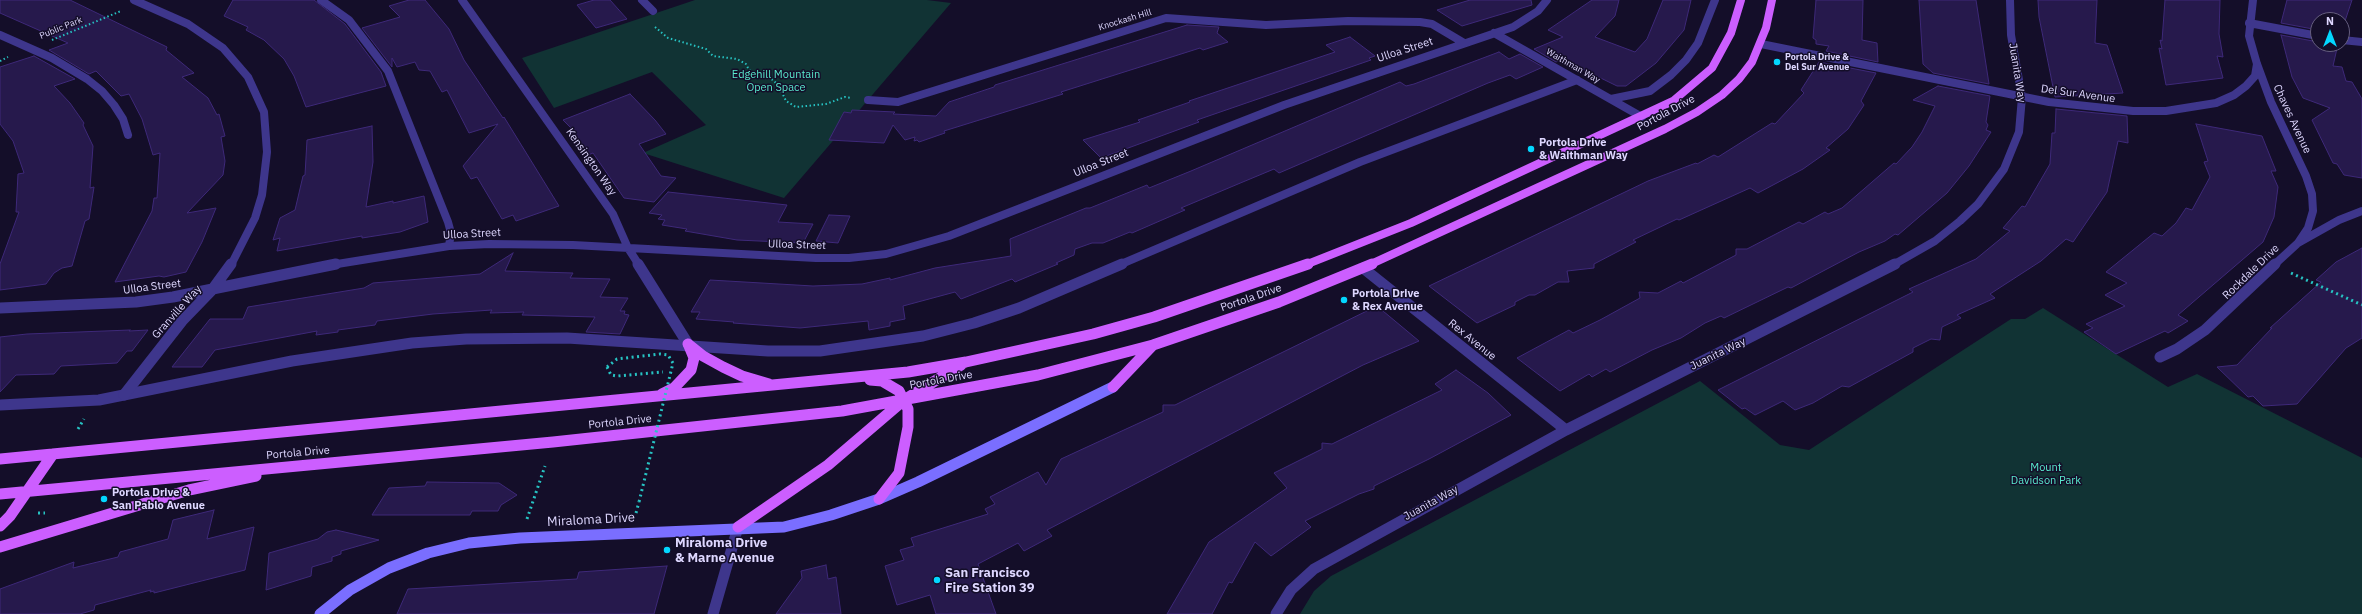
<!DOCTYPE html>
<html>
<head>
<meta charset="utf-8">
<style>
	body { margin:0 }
	#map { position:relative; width:2362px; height:614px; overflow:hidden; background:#140e29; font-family:"IBM Plex Sans",sans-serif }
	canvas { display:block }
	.north { position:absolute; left:2310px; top:12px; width:40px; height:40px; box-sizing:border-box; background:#140e29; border:1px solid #655e7f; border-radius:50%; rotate:0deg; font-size:11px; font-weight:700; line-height:16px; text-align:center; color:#ded7ff }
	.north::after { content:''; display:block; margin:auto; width:14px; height:18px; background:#03d7ff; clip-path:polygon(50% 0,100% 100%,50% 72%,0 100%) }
</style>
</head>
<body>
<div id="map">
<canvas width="2362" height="614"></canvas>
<div class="north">N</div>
</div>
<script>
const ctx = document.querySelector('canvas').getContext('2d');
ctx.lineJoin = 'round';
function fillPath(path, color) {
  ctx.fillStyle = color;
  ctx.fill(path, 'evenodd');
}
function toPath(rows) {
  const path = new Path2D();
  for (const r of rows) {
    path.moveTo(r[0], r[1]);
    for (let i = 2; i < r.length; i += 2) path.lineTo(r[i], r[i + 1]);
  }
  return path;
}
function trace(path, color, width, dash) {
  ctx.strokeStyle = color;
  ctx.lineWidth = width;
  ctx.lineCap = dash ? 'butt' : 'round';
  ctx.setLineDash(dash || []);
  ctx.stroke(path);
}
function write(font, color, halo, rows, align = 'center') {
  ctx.font = font + ' "IBM Plex Sans",sans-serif';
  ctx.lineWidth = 3;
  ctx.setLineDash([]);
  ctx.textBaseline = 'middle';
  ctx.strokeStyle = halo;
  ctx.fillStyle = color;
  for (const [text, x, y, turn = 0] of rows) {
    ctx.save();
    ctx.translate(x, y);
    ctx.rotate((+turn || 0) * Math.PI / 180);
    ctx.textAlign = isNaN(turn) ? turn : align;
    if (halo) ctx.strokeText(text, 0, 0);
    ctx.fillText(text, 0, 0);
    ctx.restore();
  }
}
fillPath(toPath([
	[695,0,927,0,951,3,784,198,643,153,706,125,652,72,554,108,522,58],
	[2043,308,2168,387,2197,374,2362,458,2362,614,1300,614,1314,591,1331,576,1700,381,1780,445,1809,450,2011,319,2025,319]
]), '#113334');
const building = toPath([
	[0,0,70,0,167,47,166,50,194,73,182,77,208,98,217,115,219,114,225,136,221,137,225,161,223,175,187,213,216,208,202,242,186,272,164,277,159,276,115,282,152,211,154,198,157,198,160,153,153,155,142,119,129,94,121,96,96,71,89,74,49,50,68,43,0,13,0,0],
	[233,0,314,0,345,24,381,72,386,86,306,107,294,76,284,59,264,40,246,30,248,27,224,16,233,0],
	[409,0,425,0,449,29,464,60,503,118,504,117,559,206,516,221,513,215,502,219,477,177,471,179,463,166,498,124,469,133,447,90,442,92,430,71,419,70,415,62,397,67,392,58,392,67,362,28,400,17,389,6,409,0],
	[594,0,610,0,627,19,596,28,577,5,594,0],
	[1470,0,1531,0,1532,5,1462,26,1437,10,1470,0],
	[1592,0,1619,0,1615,16,1595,37,1635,52,1647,39,1663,0,1691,0,1684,30,1656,63,1626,86,1617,86,1562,59,1556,62,1534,49,1563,37,1548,30,1592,0],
	[1816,0,1863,0,1862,40,1877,43,1878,62,1826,51,1829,46,1816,44,1816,40,1813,38,1816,0],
	[1919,0,1976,0,1989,84,1933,73,1923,64,1919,0],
	[2038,0,2097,0,2095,43,2107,45,2123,93,2055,97,2039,17,2038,0],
	[2165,0,2220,0,2219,34,2223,57,2217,56,2223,78,2166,85,2159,48,2162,49,2160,40,2162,41,2165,0],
	[2287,0,2352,0,2342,30,2342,20,2318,20,2318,30,2281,23,2287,0],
	[1187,25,1219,27,1217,33,1228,42,1203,50,1200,48,1061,92,1063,94,944,131,945,133,919,142,917,140,914,141,915,137,905,140,893,125,884,143,829,140,844,112,851,113,852,110,895,112,893,114,936,116,949,102,994,87,995,85,1187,25],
	[2281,35,2318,42,2318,44,2338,44,2333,66,2342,67,2346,81,2352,82,2362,99,2362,178,2344,175,2337,164,2333,163,2312,120,2330,108,2303,98,2292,77,2281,35],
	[1350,37,1375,56,1369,58,1371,60,1197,120,1199,122,1101,158,1083,140,1140,122,1138,120,1190,102,1189,101,1335,52,1326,45,1350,37],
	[1499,52,1509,59,1520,54,1543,67,1516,79,1510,75,1488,83,1279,173,1274,169,1238,184,1181,208,1185,210,1132,233,1130,232,1103,243,1092,243,1075,249,1074,255,1056,263,1058,264,1015,282,1012,279,961,299,955,292,903,306,905,319,890,322,890,326,869,330,868,321,800,328,733,323,734,322,696,319,700,312,691,312,710,280,813,286,862,284,890,278,890,280,935,268,1011,256,1010,239,1086,208,1090,208,1147,185,1149,188,1191,171,1400,82,1406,86,1414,84,1499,52],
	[34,56,75,79,54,86,70,103,84,123,83,125,93,146,90,188,94,187,89,219,85,221,72,266,62,268,54,273,46,284,0,290,0,264,19,212,16,212,18,174,24,173,13,141,0,124,0,67,34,56],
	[1819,62,1876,73,1861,101,1864,105,1848,129,1826,148,1830,150,1803,169,1758,193,1750,188,1679,220,1677,219,1633,240,1636,242,1594,264,1594,268,1567,271,1569,282,1558,282,1535,295,1529,295,1515,302,1515,305,1477,323,1429,286,1648,181,1696,163,1697,164,1714,155,1718,157,1772,123,1775,124,1804,93,1801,90,1819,62],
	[1938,86,1990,96,1986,122,1988,125,1986,130,1991,132,1969,166,1947,193,1898,235,1895,234,1885,241,1859,252,1791,288,1788,287,1724,318,1721,316,1705,323,1681,338,1652,350,1610,372,1606,369,1592,377,1589,374,1560,391,1517,358,1569,330,1573,333,1600,320,1640,298,1639,292,1658,293,1681,281,1683,283,1736,255,1736,249,1747,249,1799,222,1803,224,1825,212,1828,214,1842,208,1894,163,1896,164,1912,147,1922,132,1935,106,1913,100,1938,86],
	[630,94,655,120,666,134,639,144,661,176,676,178,654,202,624,198,593,153,588,155,572,133,575,132,563,120,630,94],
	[2056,109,2127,116,2128,143,2118,141,2107,192,2073,242,2066,239,2041,261,1990,294,1995,298,1957,315,1961,318,1942,327,1940,340,1931,339,1913,348,1913,352,1849,387,1842,386,1813,403,1795,410,1783,401,1755,415,1745,408,1742,409,1718,390,1913,292,1909,289,1976,259,2010,231,2003,228,2022,206,2025,207,2050,164,2052,133,2055,133,2056,109],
	[2196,124,2262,136,2276,171,2271,171,2278,187,2274,217,2263,242,2178,315,2188,321,2168,333,2165,331,2116,354,2084,332,2093,328,2086,324,2125,306,2105,295,2127,283,2106,272,2154,233,2162,236,2176,223,2186,208,2192,210,2210,177,2204,162,2208,161,2196,124],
	[372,126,373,162,366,207,393,201,393,203,424,196,428,222,400,232,362,238,362,236,277,251,280,238,273,240,280,218,295,210,303,176,305,175,307,140,372,126],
	[668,192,787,205,778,222,813,224,803,243,737,240,685,231,687,229,662,225,665,220,658,219,662,215,649,213,668,192],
	[829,215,850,216,838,243,816,241,829,215],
	[2362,248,2362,338,2346,348,2297,404,2263,406,2253,396,2248,397,2217,367,2237,365,2272,328,2270,328,2321,282,2316,280,2336,262,2362,248],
	[513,253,505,271,573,273,570,278,610,279,600,297,628,298,620,311,625,311,624,314,629,315,620,334,586,332,595,317,522,315,524,312,490,313,492,310,433,314,377,321,375,325,338,330,338,332,316,335,317,331,215,350,202,367,172,367,210,319,243,319,248,307,364,288,373,283,480,274,513,253],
	[1377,306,1419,341,1363,365,1047,530,1052,536,1024,551,1018,543,978,564,996,614,936,614,930,595,897,605,885,566,904,560,900,550,914,546,911,538,988,514,985,509,995,504,990,497,1038,472,1046,485,1061,459,1163,412,1163,405,1175,405,1377,306],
	[130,330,129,331,148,330,132,351,127,351,117,363,61,366,54,374,16,375,0,392,0,337,27,334,130,330],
	[1456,370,1488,393,1511,415,1429,459,1374,486,1374,489,1359,494,1305,521,1311,527,1271,556,1255,542,1232,583,1229,582,1212,614,1167,614,1209,542,1287,488,1274,473,1322,449,1322,443,1332,444,1442,390,1435,384,1456,370],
	[427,482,499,483,517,495,501,505,498,511,472,511,470,515,372,515,389,488,425,486,427,482],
	[214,510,207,539,254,527,245,570,154,593,154,591,150,592,151,590,95,605,94,610,80,614,0,614,0,589,74,562,73,568,118,557,120,552,168,539,173,520,214,510],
	[336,530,379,540,341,551,341,554,332,557,332,561,312,567,311,576,266,590,269,553,318,539,327,532,336,530],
	[826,565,828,579,836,577,841,614,776,614,802,578,801,571,826,565],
	[667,566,654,614,397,614,408,589,577,579,579,572,667,566]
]);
fillPath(building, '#26194c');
trace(building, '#3e2979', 1);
trace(toPath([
	[655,27,668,38,706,49,713,56,737,59,746,64,749,70,773,80,779,86,786,101,796,107,826,104,845,97,852,98],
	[52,40,121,11],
	[0,61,8,57]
]), '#27c3c3', 2, [1.5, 2.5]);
trace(toPath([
	[2291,273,2362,305],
	[607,367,611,375,617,376,663,372],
	[78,429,84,419],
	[38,513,45,513],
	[636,513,639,502],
	[527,519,545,466]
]), '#27c3c3', 3, [2, 3.5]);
trace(toPath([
	[321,0,349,20,388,71,448,222,451,233,449,246],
	[0,35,52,58,87,79,102,91,114,105,123,119,128,135],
	[1119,265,1360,162,1577,80]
]), '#3e368c', 8);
trace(toPath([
	[0,405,99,400,292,361,412,343,466,339,567,338,768,351,820,351,923,336,974,323,1019,308,1122,264]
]), '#3e368c', 11);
trace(toPath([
	[134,0,188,24,223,48,248,77,264,112,267,152,262,195,255,218,231,265],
	[462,0,613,214,628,248,639,265],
	[642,0,653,11],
	[2253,0,2249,36,2257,64,2271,102,2306,176,2312,194,2313,211,2308,228,2298,243],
	[2249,23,2318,36],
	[1494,33,1642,117],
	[2342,40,2362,42],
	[1761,44,2049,102,2133,111,2166,111,2216,103,2234,95,2246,86,2255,76,2257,64],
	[1611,99,1650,91,1671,75,1686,60,1698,43,1715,0],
	[868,100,898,102,1166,18,1266,25,1348,21,1420,22,1432,24,1464,43],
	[331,265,449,246,489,244,573,245,816,258,849,258,886,254,949,236,1284,105,1513,27,1538,11,1547,0],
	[1893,265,1935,241,1960,221,1978,204,2004,169,2019,132,2022,97,2011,35,2010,0],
	[2274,265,2298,243,2339,220,2362,211]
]), '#3e368c', 8);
trace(toPath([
	[638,264,688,344],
	[1363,268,1566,430],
	[0,308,136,302,173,297,336,264],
	[2160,357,2177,349,2205,330,2275,264],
	[124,395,182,321,212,290,231,264],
	[713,614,738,527],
	[1276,614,1291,590,1314,569,1566,430,1895,264]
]), '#3e368c', 11);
trace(toPath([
	[320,614,350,590,389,568,428,553,469,543,520,538,784,527,831,515,879,499,918,482,1113,387]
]), '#7a6eff', 11);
trace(toPath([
	[1305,265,1411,223,1673,101,1712,68,1731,33,1741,0],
	[1369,265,1665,129,1697,112,1722,95,1739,79,1752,62,1766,28,1772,0]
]), '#cc5eff', 8);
trace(toPath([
	[688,344,703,356,723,367,742,376,769,384],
	[870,380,882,381,899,391,908,409,908,427,899,473,879,499],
	[1113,387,1153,345],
	[662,394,674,388,691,370,694,358,689,346],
	[0,459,908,372,966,362,1093,334,1154,317,1308,264],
	[0,494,553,442,842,411,1038,375,1153,345,1279,302,1372,264],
	[0,526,10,516,53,454],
	[738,527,828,465,904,400,961,365],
	[0,547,189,490,256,476]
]), '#cc5eff', 11);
trace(toPath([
	[607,367,617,359,660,354,668,355,673,363,639,502]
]), '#27c3c3', 3, [2, 3.5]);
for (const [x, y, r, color] of [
	[1777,62,4,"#03d7ff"],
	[1531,149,4,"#03d7ff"],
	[1344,300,4,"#03d7ff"],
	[104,499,4,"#03d7ff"],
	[667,550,4,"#03d7ff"],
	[937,580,4,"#03d7ff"]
]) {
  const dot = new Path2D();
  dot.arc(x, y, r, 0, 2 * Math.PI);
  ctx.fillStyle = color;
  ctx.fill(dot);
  trace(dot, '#140e29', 1.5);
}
write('9px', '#ded7ff', '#140e29', [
	["Knockash Hill",1125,20,-17],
	["Public Park",61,28,-22],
	["Waithman Way",1573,66,30]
]);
write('bold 9px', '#ded7ff', '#140e29', [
	["Portola Drive &",1785,57],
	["Del Sur Avenue",1785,67]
], 'left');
write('11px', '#ded7ff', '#140e29', [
	["Ulloa Street",1405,50,-18],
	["Juanita Way",2017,73,81],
	["Del Sur Avenue",2078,94,8],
	["Portola Drive",1666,113,-28],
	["Chaves Avenue",2292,119,65],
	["Kensington Way",591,162,55],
	["Ulloa Street",1101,163,-22],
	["Ulloa Street",472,234,-3],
	["Ulloa Street",797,245,2],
	["Rockdale Drive",2251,272,-44],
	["Ulloa Street",152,287,-7],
	["Portola Drive",1251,298,-19],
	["Granville Way",177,312,-48],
	["Rex Avenue",1472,340,39],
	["Juanita Way",1718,354,-26],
	["Portola Drive",941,380,-10],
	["Portola Drive",620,422,-6],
	["Portola Drive",298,453,-5],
	["Juanita Way",1431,503,-29]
]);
write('11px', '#59e9cd', '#140e29', [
	["Edgehill Mountain",776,75],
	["Open Space",776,88],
	["Mount",2046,468],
	["Davidson Park",2046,481]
]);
write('bold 11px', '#ded7ff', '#140e29', [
	["Portola Drive",1539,143],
	["& Waithman Way",1539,156],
	["Portola Drive",1352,294],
	["& Rex Avenue",1352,307],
	["Portola Drive &",112,493],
	["San Pablo Avenue",112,506]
], 'left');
write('13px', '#ded7ff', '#140e29', [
	["Miraloma Drive",591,520,-3]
]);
write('bold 13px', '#ded7ff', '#140e29', [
	["Miraloma Drive",675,543],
	["& Marne Avenue",675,558],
	["San Francisco",945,573],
	["Fire Station 39",945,588]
], 'left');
</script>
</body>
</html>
